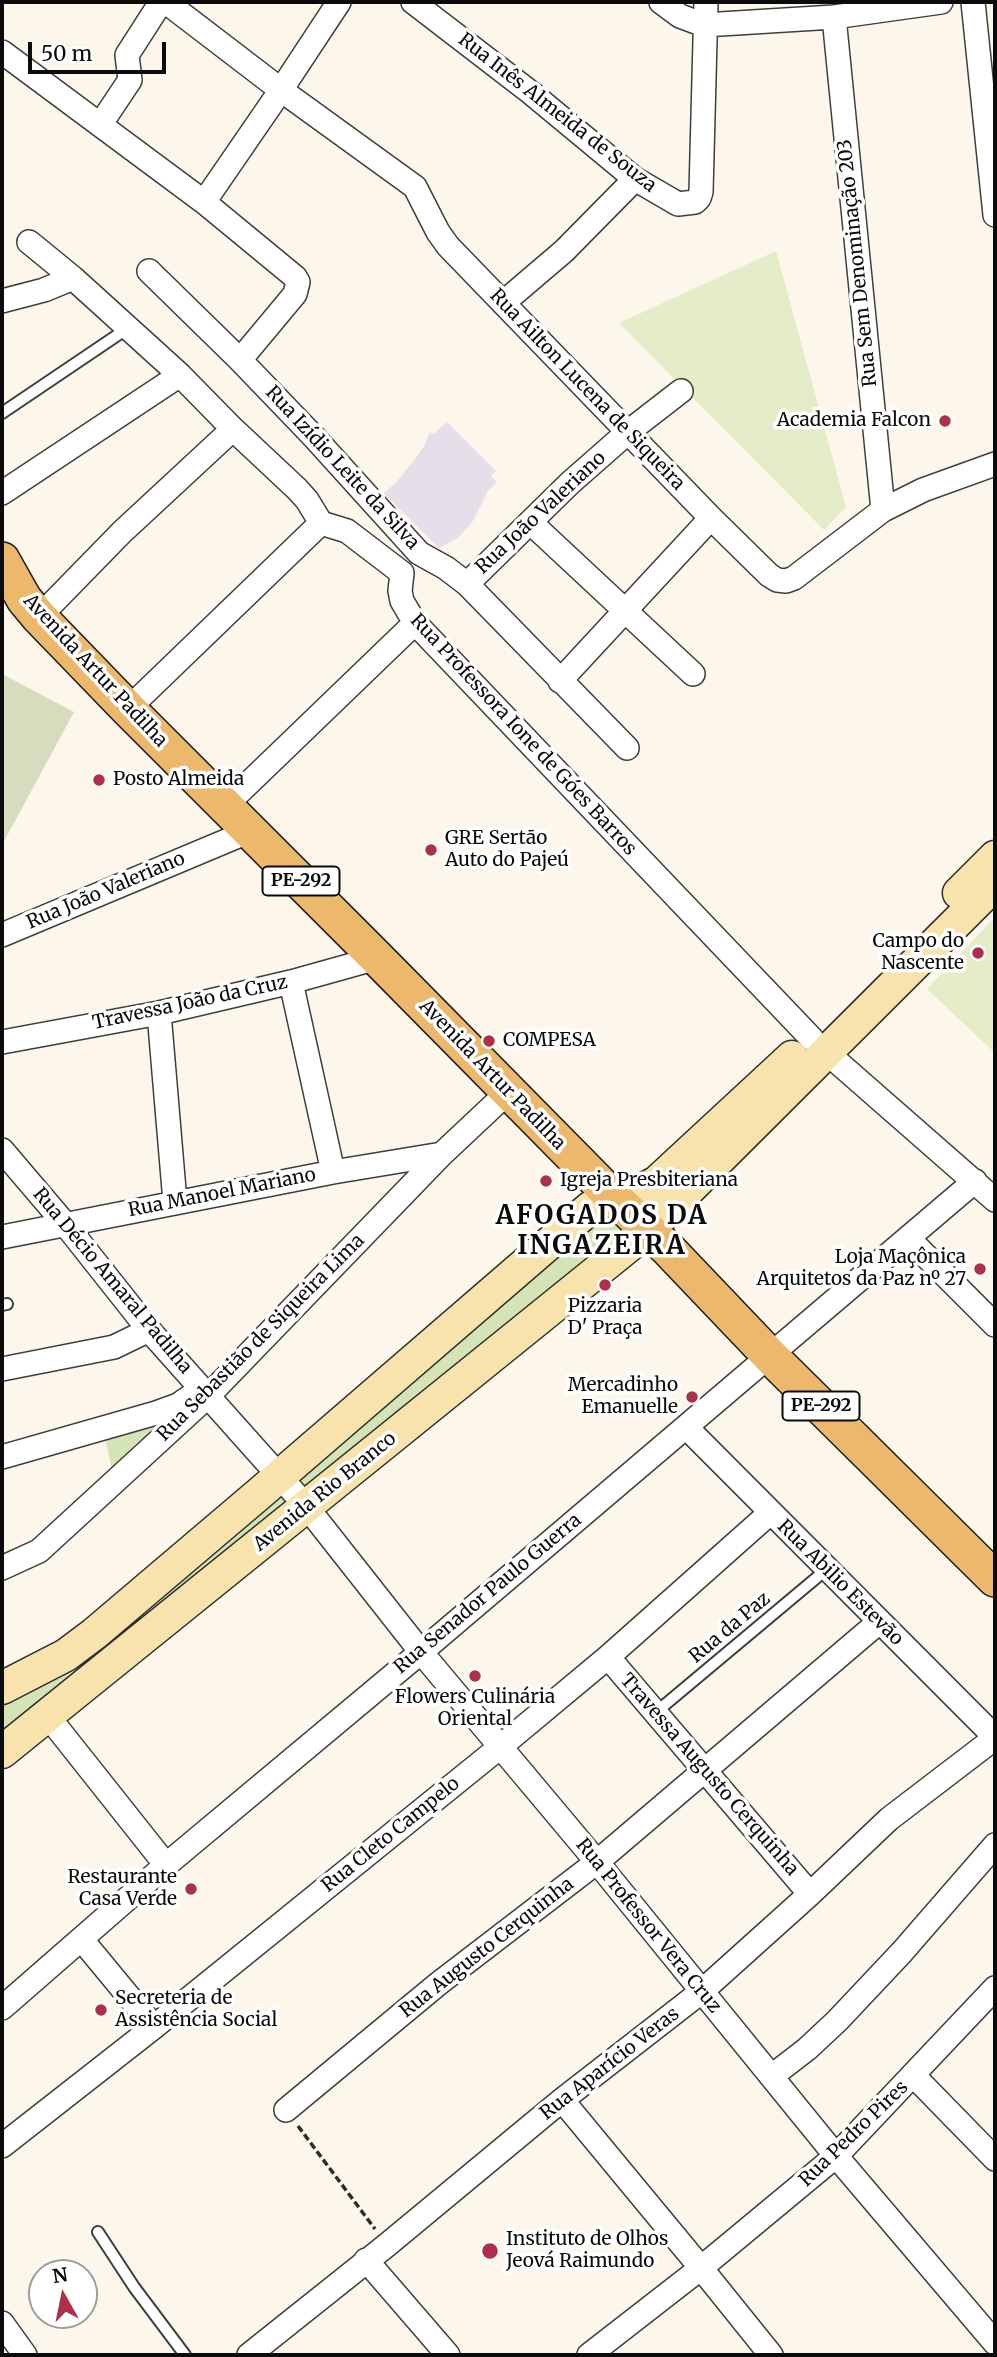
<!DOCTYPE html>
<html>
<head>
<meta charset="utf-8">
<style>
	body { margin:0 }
	#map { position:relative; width:997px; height:2357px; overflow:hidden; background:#fdf6ea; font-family:Merriweather,serif }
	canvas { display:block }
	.frame { position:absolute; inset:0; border:4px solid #0b0b0b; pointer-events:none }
	.north { position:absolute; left:28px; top:2259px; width:70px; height:70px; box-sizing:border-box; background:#fff; border:2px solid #9d9d9d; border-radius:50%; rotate:351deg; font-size:19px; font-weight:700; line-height:28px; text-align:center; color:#0b0b0b }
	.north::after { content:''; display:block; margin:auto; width:24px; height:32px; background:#ad304a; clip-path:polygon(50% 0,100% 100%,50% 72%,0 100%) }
	.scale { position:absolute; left:28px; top:42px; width:138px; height:32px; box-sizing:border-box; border:4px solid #0b0b0b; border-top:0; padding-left:9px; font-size:21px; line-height:24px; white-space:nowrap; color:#0b0b0b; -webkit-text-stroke:5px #fff; paint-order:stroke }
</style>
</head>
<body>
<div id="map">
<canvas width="997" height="2357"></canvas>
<div class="frame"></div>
<div class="north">N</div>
<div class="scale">50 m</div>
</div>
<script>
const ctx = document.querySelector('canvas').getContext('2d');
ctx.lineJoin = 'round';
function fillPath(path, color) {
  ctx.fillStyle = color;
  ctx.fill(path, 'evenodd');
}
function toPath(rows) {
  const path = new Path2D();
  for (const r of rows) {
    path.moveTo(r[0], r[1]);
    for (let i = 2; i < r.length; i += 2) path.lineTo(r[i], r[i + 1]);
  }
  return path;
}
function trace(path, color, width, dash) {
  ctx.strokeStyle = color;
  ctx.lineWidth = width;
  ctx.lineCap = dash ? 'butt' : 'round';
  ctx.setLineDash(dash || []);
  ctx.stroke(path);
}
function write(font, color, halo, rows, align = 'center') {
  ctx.font = font + ' Merriweather,serif';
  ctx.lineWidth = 7;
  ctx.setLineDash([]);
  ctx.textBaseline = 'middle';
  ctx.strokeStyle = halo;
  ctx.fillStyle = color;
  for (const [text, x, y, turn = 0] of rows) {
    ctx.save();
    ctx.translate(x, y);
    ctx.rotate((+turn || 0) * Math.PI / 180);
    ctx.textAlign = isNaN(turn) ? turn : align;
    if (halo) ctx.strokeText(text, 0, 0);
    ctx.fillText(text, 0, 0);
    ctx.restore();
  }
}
fillPath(toPath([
	[447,422,496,471,491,476,497,482,488,491,473,521,459,537,439,548,383,493,395,484,414,460,424,446,430,432,434,434]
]), '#e6dfe9');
fillPath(toPath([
	[606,1208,629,1231,2,1743,2,1701],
	[171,1420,113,1473,105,1438]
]), '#d5e4b7');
fillPath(toPath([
	[2,674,74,712,2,845]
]), '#d7dcbe');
fillPath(toPath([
	[776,251,846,507,824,530,619,323],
	[995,917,995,1053,927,989]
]), '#e5ecc8');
const lane = toPath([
	[2,413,128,328],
	[2,1305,7,1304],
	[655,1713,827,1569],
	[98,2232,134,2287,185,2355]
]);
const street = toPath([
	[166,2,281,90,415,187,438,232,448,246,711,518,769,575,777,580,786,581,794,578,883,510,923,490,995,464],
	[413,2,530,92,635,179,678,204,695,202,699,198,701,192,706,2],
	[661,2,680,16,704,25,834,17,941,2],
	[973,2,995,215],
	[834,17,883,510],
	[2,52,204,202,295,277,298,282,295,294,240,360],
	[100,125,130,80,127,55,161,2],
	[204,202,281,90,339,2],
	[29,242,73,278,180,375,233,429,297,489,307,500,321,523,347,531,402,573],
	[149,271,240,360,314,437,419,553,446,568,467,584,627,748],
	[2,301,44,290,73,278],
	[503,303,564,251,635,179],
	[2,493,180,375],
	[530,522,693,674],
	[402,573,400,591,402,601,415,623,812,1039],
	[467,584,570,483,628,432,681,391],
	[39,617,122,532,233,429],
	[560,681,711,518],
	[128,709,321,523],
	[225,806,415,623],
	[2,935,250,831],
	[291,982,333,1172],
	[159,1013,175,1202],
	[2,1042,159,1013,291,982,377,958],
	[826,1052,995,1200],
	[2,1150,65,1224,149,1330,306,1506,421,1652,597,1862,836,2156,995,2343],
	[2,1237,333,1172,442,1154],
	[909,1239,995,1325],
	[2,1369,114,1347,149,1330],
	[686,1427,995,1737],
	[2,1457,156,1413,178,1405,200,1390],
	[2,1568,39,1551,209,1395,442,1154,508,1092],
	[608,1657,810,1894],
	[47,1715,166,1865],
	[82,1940,154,2027],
	[2,2008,166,1865,421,1652,975,1181],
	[772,2076,807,2049,837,2021,902,1952,995,1845],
	[914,2076,995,2159],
	[562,2100,701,2268,771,2355],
	[286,2110,438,1984,597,1862,879,1622],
	[2,2146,154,2027,500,1747,608,1657,770,1513],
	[366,2260,448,2355],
	[2,2323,25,2355],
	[249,2355,387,2245,562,2100,701,1992,810,1894,889,1819,995,1738],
	[589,2355,701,2268,836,2156,995,1988]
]);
const secondary = toPath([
	[959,893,995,857],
	[2,1688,66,1655,94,1634,260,1493,590,1208,610,1194,638,1193,657,1182,792,1057],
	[2,1752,647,1231,995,884]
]);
const primary = toPath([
	[2,560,24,599,39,617,128,709,377,958,610,1194,667,1248,769,1355,995,1579]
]);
trace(lane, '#3e3e3e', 14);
trace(street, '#3e3e3e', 26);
trace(secondary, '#2d2d2d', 35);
trace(primary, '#1c1c1c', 38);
trace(toPath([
	[298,2126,375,2229]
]), '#2d2d2d', 3.5, [7, 3.5]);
trace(lane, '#fff', 10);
trace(street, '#fff', 23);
trace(secondary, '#f7e3ab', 32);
trace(primary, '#ecb86b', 35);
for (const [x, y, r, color] of [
	[945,421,7,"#ad304a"],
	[99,780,7,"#ad304a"],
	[431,850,7,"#ad304a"],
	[978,953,7,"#ad304a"],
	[489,1041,7,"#ad304a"],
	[546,1181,7,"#ad304a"],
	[980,1269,7,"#ad304a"],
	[605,1285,7,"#ad304a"],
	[692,1397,7,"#ad304a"],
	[475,1676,7,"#ad304a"],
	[191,1889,7,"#ad304a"],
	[101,2010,7,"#ad304a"],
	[490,2251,9,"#ad304a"]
]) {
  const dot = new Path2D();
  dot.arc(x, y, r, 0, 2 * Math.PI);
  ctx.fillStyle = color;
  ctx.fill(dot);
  trace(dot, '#fff', 2.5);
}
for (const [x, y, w] of [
	[301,881,77],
	[821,1406,77]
]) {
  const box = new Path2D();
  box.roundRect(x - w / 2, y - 14.5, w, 29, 5);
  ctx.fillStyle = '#fff';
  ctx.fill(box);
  trace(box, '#0b0b0b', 2);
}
write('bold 18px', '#0b0b0b', null, [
	["PE-292",301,881],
	["PE-292",821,1406]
]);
write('19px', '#0b0b0b', '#fff', [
	["Rua Inês Almeida de Souza",557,113,38],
	["Rua Sem Denominação 203",858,263,-96],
	["Rua Ailton Lucena de Siqueira",587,390,46],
	["Rua Izídio Leite da Silva",342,468,47],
	["Rua João Valeriano",541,513,-43],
	["Avenida Artur Padilha",95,671,47],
	["Rua Professora Ione de Góes Barros",523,735,47],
	["Rua João Valeriano",106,891,-23],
	["Travessa João da Cruz",190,1003,-12],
	["Avenida Artur Padilha",492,1075,46],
	["Rua Manoel Mariano",222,1193,-11],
	["Rua Décio Amaral Padilha",112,1281,50],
	["Rua Sebastião de Siqueira Lima",261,1338,-45],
	["Avenida Rio Branco",325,1492,-39],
	["Rua Abilio Estevão",840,1583,45],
	["Rua Senador Paulo Guerra",488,1594,-40],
	["Rua da Paz",730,1628,-40],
	["Travessa Augusto Cerquinha",709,1775,49],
	["Rua Cleto Campelo",391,1835,-39],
	["Rua Professor Vera Cruz",648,1926,51],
	["Rua Augusto Cerquinha",487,1948,-38],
	["Rua Aparício Veras",610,2064,-38],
	["Rua Pedro Pires",854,2134,-44]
]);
write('19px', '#0b0b0b', '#fff', [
	["Academia Falcon",931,421,"right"],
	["Posto Almeida",113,780],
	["GRE Sertão",445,839],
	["Auto do Pajeú",445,861],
	["Campo do",964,942,"right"],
	["Nascente",964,964,"right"],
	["COMPESA",503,1041],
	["Igreja Presbiteriana",560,1181],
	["Loja Maçônica",966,1258,"right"],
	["Arquitetos da Paz nº 27",966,1280,"right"],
	["Pizzaria",605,1307,"center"],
	["D' Praça",605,1329,"center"],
	["Mercadinho",678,1386,"right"],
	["Emanuelle",678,1408,"right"],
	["Flowers Culinária",475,1698,"center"],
	["Oriental",475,1720,"center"],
	["Restaurante",177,1878,"right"],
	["Casa Verde",177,1900,"right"],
	["Secreteria de",115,1999],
	["Assistência Social",115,2021],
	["Instituto de Olhos",506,2240],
	["Jeová Raimundo",506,2262]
], 'left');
ctx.letterSpacing = '2px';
write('bold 26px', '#0b0b0b', '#fff', [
	["AFOGADOS DA",602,1217],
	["INGAZEIRA",602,1247]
]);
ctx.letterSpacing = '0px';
</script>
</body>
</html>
